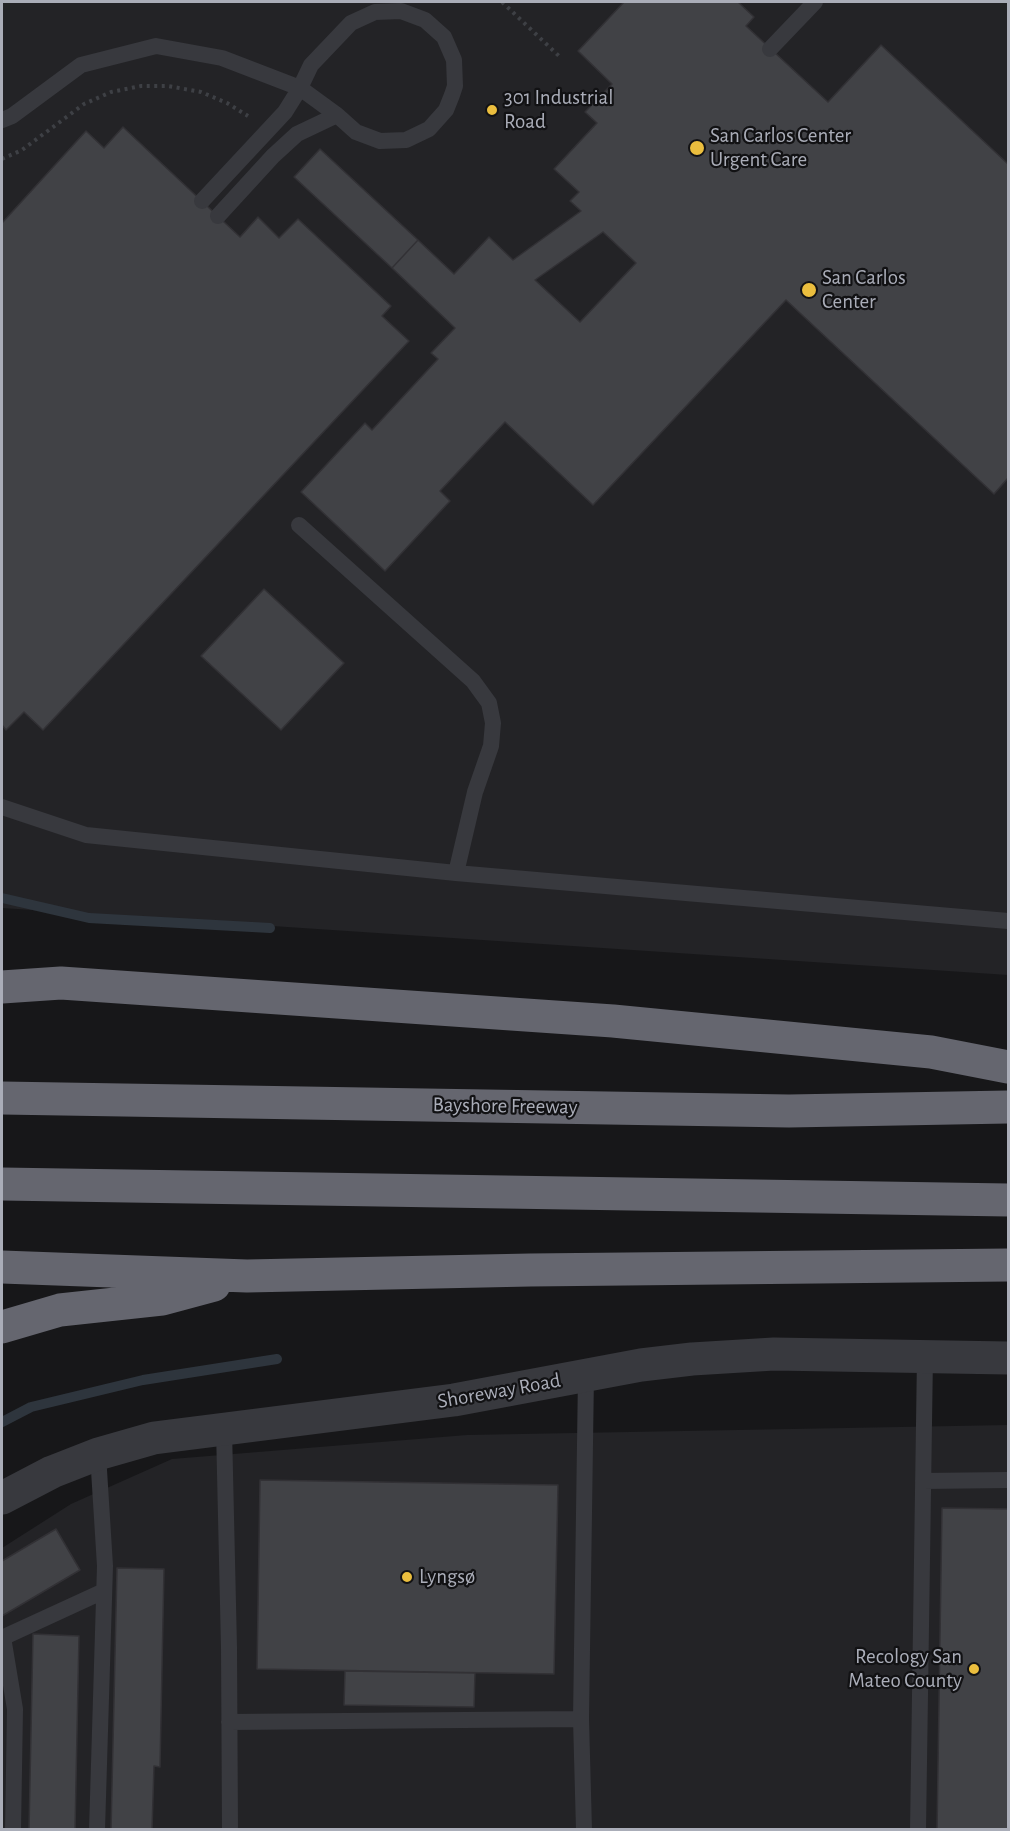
<!DOCTYPE html>
<html>
<head>
<meta charset="utf-8">
<style>
	body { margin:0 }
	#map { position:relative; width:1010px; height:1831px; overflow:hidden; background:#171719; font-family:"Alegreya Sans",sans-serif }
	canvas { display:block }
	.frame { position:absolute; inset:0; border:3px solid #aaadb8; pointer-events:none }
</style>
</head>
<body>
<div id="map">
<canvas width="1010" height="1831"></canvas>
<div class="frame"></div>
</div>
<script>
const ctx = document.querySelector('canvas').getContext('2d');
ctx.lineJoin = 'round';
function fillPath(path, color) {
  ctx.fillStyle = color;
  ctx.fill(path, 'evenodd');
}
function toPath(rows) {
  const path = new Path2D();
  for (const r of rows) {
    path.moveTo(r[0], r[1]);
    for (let i = 2; i < r.length; i += 2) path.lineTo(r[i], r[i + 1]);
  }
  return path;
}
function trace(path, color, width, dash) {
  ctx.strokeStyle = color;
  ctx.lineWidth = width;
  ctx.lineCap = dash ? 'butt' : 'round';
  ctx.setLineDash(dash || []);
  ctx.stroke(path);
}
function write(font, color, halo, rows, align = 'center') {
  ctx.font = font + ' "Alegreya Sans",sans-serif';
  ctx.lineWidth = 4.5;
  ctx.setLineDash([]);
  ctx.textBaseline = 'middle';
  ctx.strokeStyle = halo;
  ctx.fillStyle = color;
  for (const [text, x, y, turn = 0] of rows) {
    ctx.save();
    ctx.translate(x, y);
    ctx.rotate((+turn || 0) * Math.PI / 180);
    ctx.textAlign = isNaN(turn) ? turn : align;
    if (halo) ctx.strokeText(text, 0, 0);
    ctx.fillText(text, 0, 0);
    ctx.restore();
  }
}
fillPath(toPath([
	[2,2,1008,2,1008,975,2,908],
	[1008,1425,1008,1829,2,1830,2,1548,71,1504,172,1459,467,1435]
]), '#232326');
trace(toPath([
	[2,898,89,918,270,928],
	[2,1422,31,1407,143,1380,277,1359]
]), '#2e353d', 10);
const building = toPath([
	[624,2,738,2,754,17,746,26,828,102,881,45,1008,164,1008,478,994,494,786,300,593,505,505,422,440,491,450,501,385,571,301,492,365,423,372,430,438,359,431,353,455,328,392,268,418,240,454,274,489,237,513,260,581,211,570,201,579,192,554,169,597,123,585,112,612,84,578,51,624,2],
	[603,232,636,263,580,322,535,280,603,232],
	[123,127,240,237,258,217,279,238,298,219,391,306,382,316,409,341,43,730,24,712,6,730,2,725,2,223,86,131,104,148,123,127],
	[320,149,418,240,392,268,294,177,320,149],
	[264,589,344,663,281,730,201,656,264,589],
	[260,1480,558,1485,554,1674,257,1669,260,1480],
	[942,1508,1008,1509,1008,1830,937,1830,942,1508],
	[56,1529,80,1570,2,1616,2,1561,56,1529],
	[117,1568,164,1569,160,1767,154,1766,152,1830,111,1830,117,1568],
	[33,1634,79,1636,75,1830,29,1830,33,1634],
	[345,1671,475,1673,474,1707,344,1705,345,1671]
]);
fillPath(building, '#414246');
trace(building, '#323135', 1.5);
trace(toPath([
	[502,2,560,57],
	[2,159,22,150,84,104,111,92,141,86,168,86,201,92,227,103,248,116]
]), '#3e4045', 4, [3, 4.5]);
trace(toPath([
	[770,49,815,2],
	[2,120,12,116,81,65,156,46,222,58,300,88,337,115,356,132,380,141,406,140,429,129,446,110,452,95,455,86,454,60,444,37,425,20,401,11,375,12,351,23,311,65,300,88,285,112,202,201],
	[218,216,273,156,297,134,337,115],
	[299,525,473,681,489,703,493,723,491,746,475,792,456,873],
	[2,807,86,835,456,873,1008,921],
	[224,1429,229,1648,230,1830],
	[923,1481,1008,1480],
	[3,1637,15,1709,13,1830],
	[2,1638,104,1591],
	[229,1722,581,1719],
	[97,1830,105,1566,98,1454],
	[584,1830,581,1719,586,1375],
	[918,1830,925,1356]
]), '#38393e', 16);
trace(toPath([
	[2,1498,52,1472,98,1454,154,1438,454,1400,641,1365,692,1359,774,1354,1008,1358]
]), '#38393e', 33);
trace(toPath([
	[2,987,61,983,613,1021,931,1052,1008,1067],
	[2,1098,789,1111,1008,1107],
	[2,1184,1008,1200],
	[2,1267,247,1276,530,1270,1008,1265],
	[2,1327,60,1310,162,1299,214,1285]
]), '#65666f', 33);
for (const [x, y, r, color] of [
	[492,110,6,"#ebbe3e"],
	[697,148,8,"#ebbe3e"],
	[809,290,8,"#ebbe3e"],
	[407,1577,6,"#ebbe3e"],
	[974,1669,6,"#ebbe3e"]
]) {
  const dot = new Path2D();
  dot.arc(x, y, r, 0, 2 * Math.PI);
  ctx.fillStyle = color;
  ctx.fill(dot);
  trace(dot, '#121214', 2);
}
write('21px', '#aaadb8', '#121214', [
	["301 Industrial",504,98],
	["Road",504,122],
	["San Carlos Center",710,136],
	["Urgent Care",710,160],
	["San Carlos",822,278],
	["Center",822,302],
	["Lyngsø",419,1577],
	["Recology San",962,1657,"right"],
	["Mateo County",962,1681,"right"]
], 'left');
write('21px', '#aaadb8', '#121214', [
	["Bayshore Freeway",505,1106,1],
	["Shoreway Road",499,1391,-10]
]);
</script>
</body>
</html>
